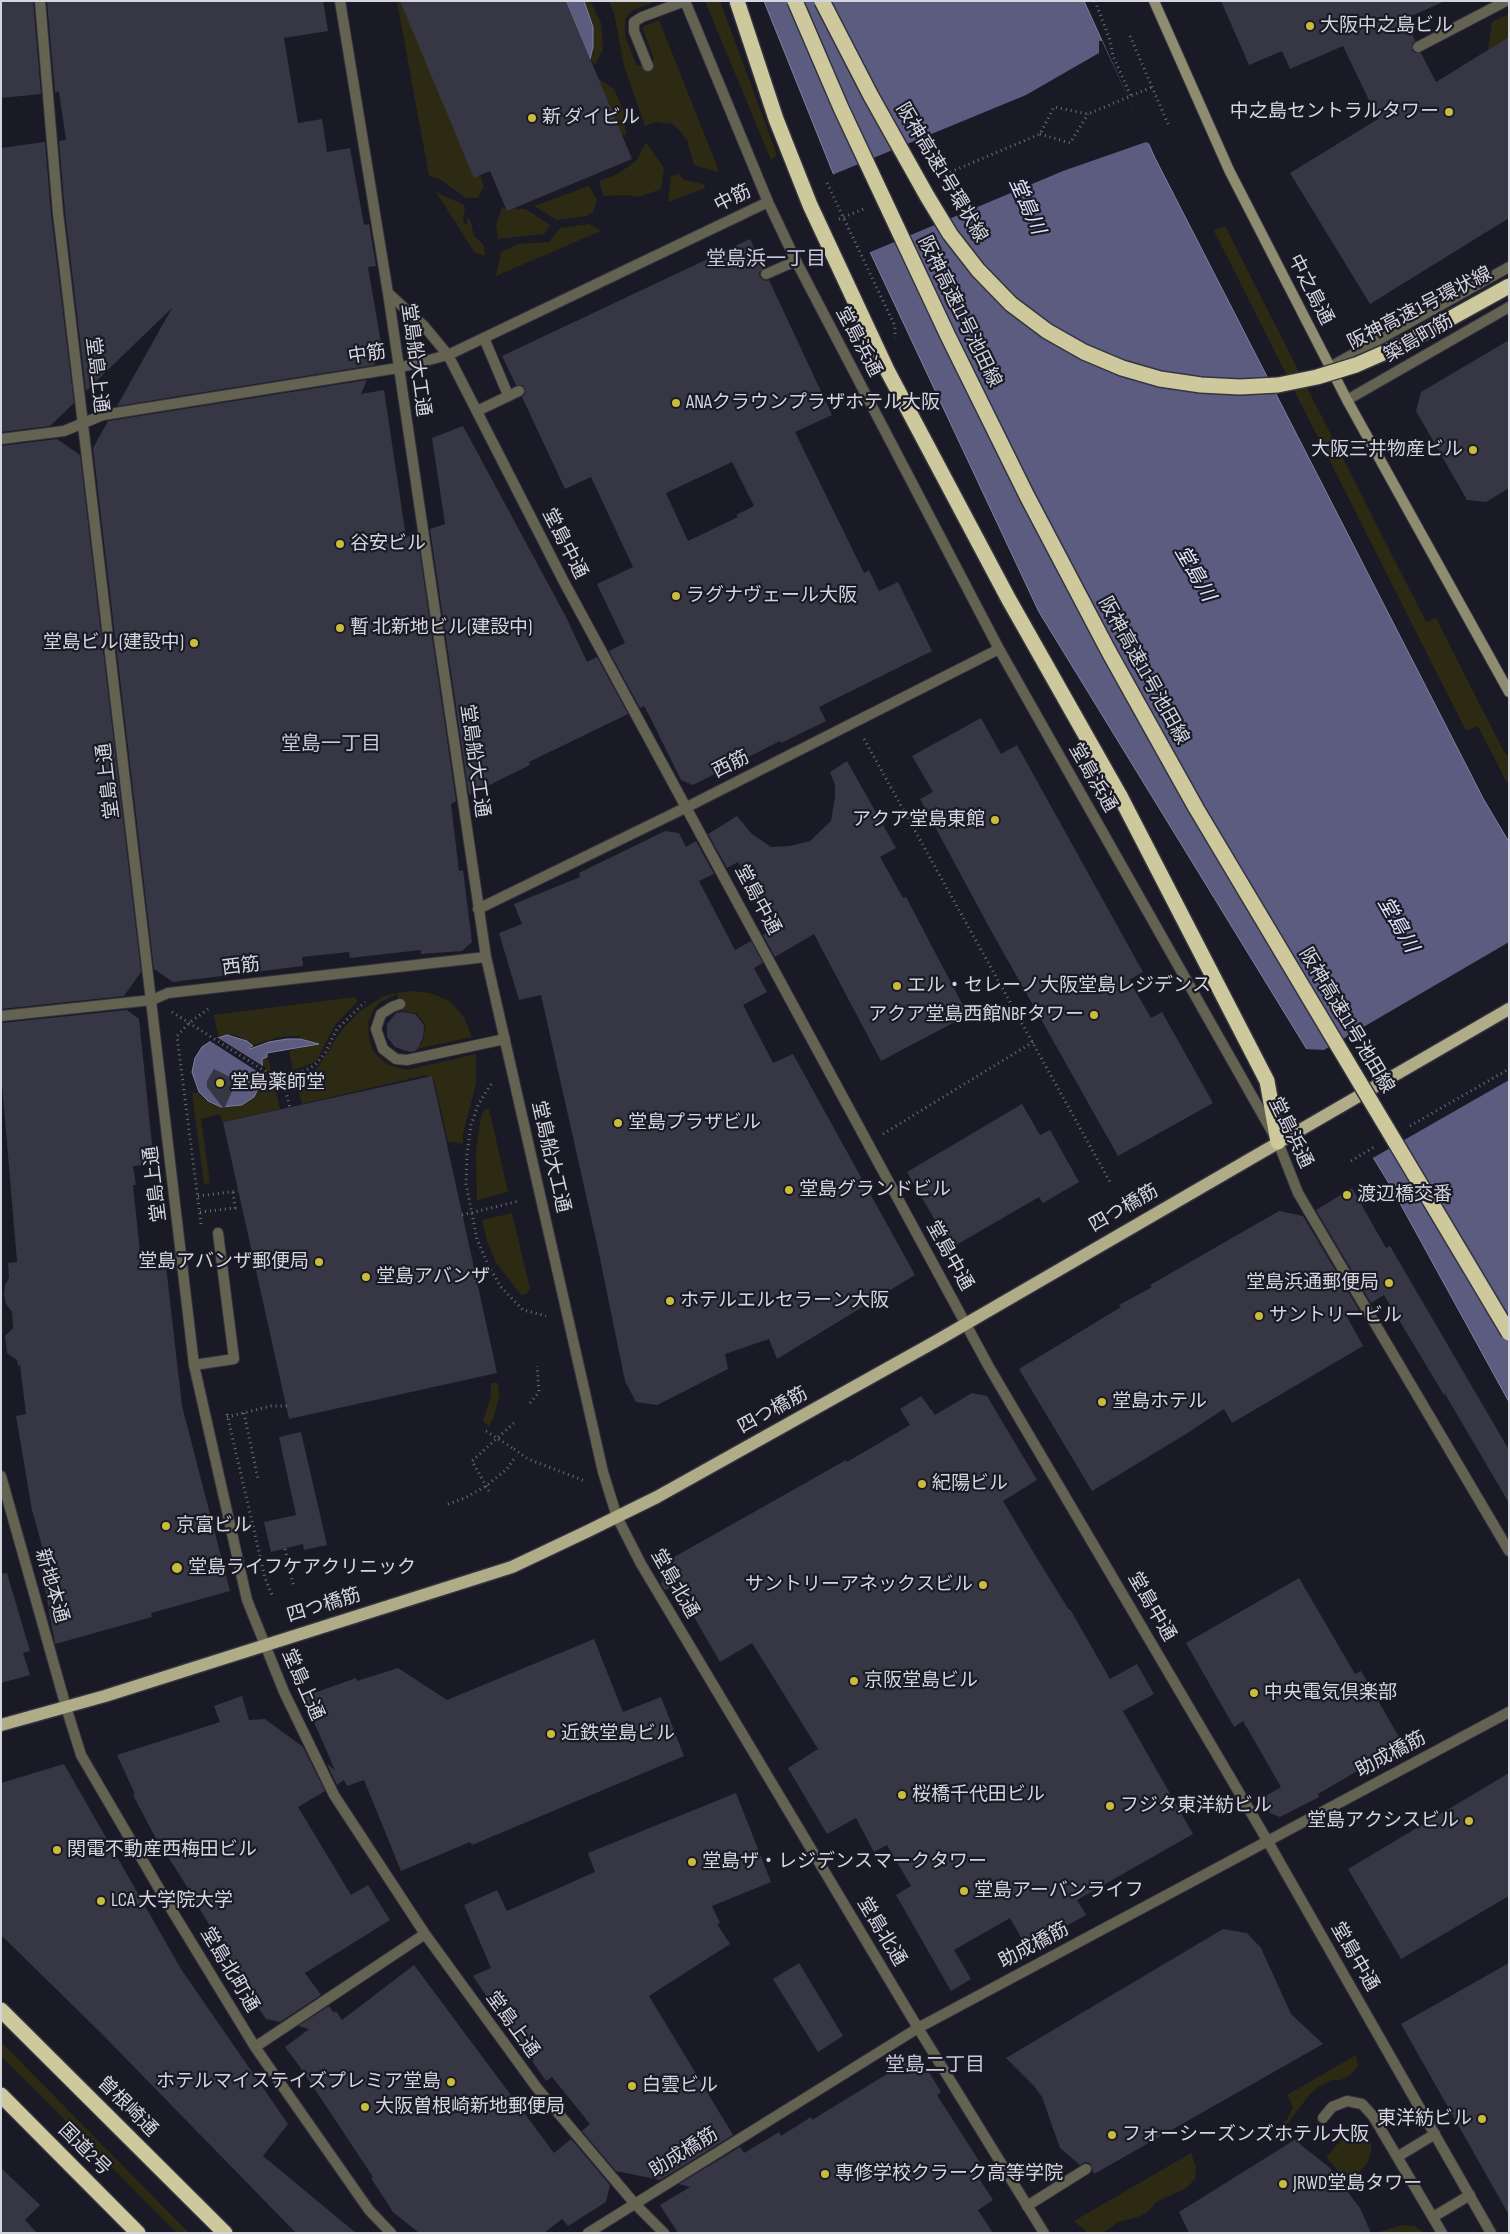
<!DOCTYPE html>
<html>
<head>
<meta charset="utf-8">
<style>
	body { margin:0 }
	#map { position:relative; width:1510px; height:2234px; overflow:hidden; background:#1a1a27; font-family:"Sofia Sans Condensed",sans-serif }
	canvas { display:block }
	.frame { position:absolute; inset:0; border:2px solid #d5d5de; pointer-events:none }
</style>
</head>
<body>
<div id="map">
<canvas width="1510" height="2234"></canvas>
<div class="frame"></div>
</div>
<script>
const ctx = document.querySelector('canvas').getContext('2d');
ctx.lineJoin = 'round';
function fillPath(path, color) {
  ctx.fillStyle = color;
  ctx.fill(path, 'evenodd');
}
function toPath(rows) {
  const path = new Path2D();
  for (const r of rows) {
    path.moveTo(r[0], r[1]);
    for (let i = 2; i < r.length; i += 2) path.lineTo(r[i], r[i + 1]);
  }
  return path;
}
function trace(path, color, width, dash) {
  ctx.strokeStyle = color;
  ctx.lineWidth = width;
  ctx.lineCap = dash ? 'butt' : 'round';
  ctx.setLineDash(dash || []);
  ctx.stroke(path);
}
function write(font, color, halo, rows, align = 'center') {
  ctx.font = font + ' "Sofia Sans Condensed","Noto Sans JP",sans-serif';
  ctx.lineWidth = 4.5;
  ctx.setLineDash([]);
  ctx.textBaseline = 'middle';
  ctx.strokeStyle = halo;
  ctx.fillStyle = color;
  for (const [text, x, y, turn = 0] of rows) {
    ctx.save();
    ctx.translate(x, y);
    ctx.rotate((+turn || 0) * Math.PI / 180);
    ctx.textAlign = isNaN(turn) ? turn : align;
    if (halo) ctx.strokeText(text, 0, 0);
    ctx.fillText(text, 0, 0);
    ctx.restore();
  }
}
fillPath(toPath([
	[397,1,412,1,478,168,484,187,478,198,466,198,440,179,429,176],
	[584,1,590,1,601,23,603,49,595,65,590,59,593,47,593,27],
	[609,1,651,1,652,3,633,10,625,19,625,36,637,66,648,66,654,59,642,27,659,20,719,171,717,172,694,165,687,140,679,130,670,122,669,124,656,122,645,126,624,66,614,13],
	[705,1,720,1,777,155,771,160],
	[1509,14,1509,37,1488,50,1492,22],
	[597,78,614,89,627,119,625,128,627,135,620,134],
	[646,142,664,168,661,189,639,197,625,195,604,196,599,181,618,174,637,160],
	[679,174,684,180,704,184,705,188,668,202,671,176],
	[589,186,597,200,593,212,586,216,557,220,534,206],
	[436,192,464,205,465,210,463,217,464,224,467,224,467,219,470,219,474,236,484,245,485,256,475,253],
	[502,208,526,209,550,225,544,234,498,239,496,224],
	[589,224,601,231,496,276,501,252,518,244,549,242,560,228],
	[1225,226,1426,622,1436,618,1504,752,1509,757,1509,782,1507,783,1478,726,1466,731,1214,231],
	[413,991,430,993,450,1001,464,1017,472,1037,407,1051,421,1044,424,1038,425,1024,416,1013,401,1011,397,993],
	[395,993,395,995,380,1002,374,1009,368,1023,369,1038,373,1051,386,1064,406,1070,476,1054,476,1084,463,1134,463,1144,448,1142,434,1080,426,1075,302,1104,295,1077,313,1072,318,1067,341,1031,360,1011,382,997],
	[355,997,358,1001,335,1025,318,1058,315,1062,303,1067,293,1070,289,1051,318,1043,300,1039,300,1036,292,1036,279,1037,253,1045,247,1040,234,1035,218,1036,214,1015],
	[268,1058,280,1109,222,1122,220,1114,201,1119,210,1183,204,1184,192,1093,198,1093,208,1102,221,1107,242,1106,254,1098,262,1086,265,1072,262,1059],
	[485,1109,489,1109,508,1192,477,1200,476,1150,481,1117],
	[512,1213,530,1289,526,1294,521,1295,495,1261,487,1241,482,1220],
	[491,1383,498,1383,499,1396,494,1417,489,1426,483,1421,491,1396],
	[1,2042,189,2233,177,2233,1,2056],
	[1356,2055,1358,2066,1351,2074,1341,2080,1332,2080,1320,2086,1310,2094,1288,2123,1281,2128,1280,2125,1287,2120,1293,2107,1287,2095],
	[1359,2121,1371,2144,1371,2152,1367,2163,1359,2173,1347,2181,1326,2157,1344,2137,1349,2138,1355,2135,1358,2130,1357,2124],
	[1191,2153,1196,2168,1195,2179,1186,2188,1156,2202,1149,2211,1141,2216,1118,2222,1103,2233,1088,2233,1074,2221],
	[1403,2225,1415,2226,1424,2233,1378,2232]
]), '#2c2a12');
const water = toPath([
	[566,1,584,1,593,27,593,47,590,59,566,1],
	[764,1,1084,1,1155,158,1484,800,1509,842,1509,1402,1390,1185,1039,612,833,173,764,1],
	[227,1035,247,1041,253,1046,250,1047,250,1049,269,1042,287,1039,300,1039,319,1044,267,1053,267,1057,262,1059,263,1079,254,1097,242,1105,221,1107,208,1101,199,1092,192,1072,195,1058,202,1047,214,1039,227,1035]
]);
fillPath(water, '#5c5b80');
trace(water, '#80809c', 1);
fillPath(toPath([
	[1099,41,1102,41,1150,144,1146,142,1063,171,868,253,832,175,1026,95,1099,53],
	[1509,942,1509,1080,1371,1159,1304,1049,1324,1050],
	[215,1036,266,1068,266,1077,207,1039]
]), '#1a1a27');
fillPath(toPath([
	[1,1,33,1,41,94,1,98],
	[47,1,323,1,328,31,284,38,298,123,322,119,327,152,350,148,364,225,369,224,376,266,368,267,382,349,374,365,117,406,172,308,86,391,65,212,59,141,66,140,59,92,55,92],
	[400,1,566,1,632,159,507,211,490,171,474,178],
	[1221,1,1445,1,1405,19,1415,41,1412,44,1412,50,1415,53,1421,53,1436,82,1509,37,1509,218,1370,304,1290,173,1378,119,1343,46,1290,69,1282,51,1249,65],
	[45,142,51,214,74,403,50,426,1,432,1,148],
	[750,239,763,268,759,273,760,277,765,281,769,280,832,415,795,432,864,573,869,570,879,591,898,582,932,651,819,707,826,721,781,743,780,741,693,785,681,780,649,715,644,706,640,708,609,651,625,643,597,584,633,567,591,477,565,489,522,397,525,394,525,389,522,385,516,385,502,356],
	[732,462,754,506,736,515,738,517,688,541,666,493],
	[1509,340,1509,488,1486,502,1467,500,1416,411,1421,392],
	[367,380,361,394,384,390,406,537,417,534,456,801,451,804,459,871,463,870,472,942,462,951,421,954,421,950,350,958,349,952,302,957,303,966,173,982,154,969,93,448,108,421],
	[463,426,566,617,587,662,597,657,628,714,529,762,530,765,469,795,430,529,445,524,432,438],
	[57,439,80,455,141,972,124,996,1,1009,1,446],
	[981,718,1001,754,1017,745,1143,972,1129,980,1151,1018,1162,1012,1213,1103,1118,1156,989,927,920,799,933,792,912,756],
	[847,761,896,848,880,857,903,898,906,897,968,1015,881,1061,814,934,775,957,763,935,774,928,738,862,727,868,708,834,737,816,752,834,771,847,790,846,810,841,831,821,835,797,835,785,830,772],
	[665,831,679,833,686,847,696,841,714,874,699,881,735,950,751,941,763,963,754,968,767,992,743,1005,773,1063,793,1054,915,1275,777,1359,769,1339,725,1354,728,1369,657,1405,636,1402,625,1381,597,1244,541,995,519,1000,499,933,522,924,514,904,580,877,579,873],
	[127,1010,139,1019,154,1164,133,1166,136,1185,133,1185,140,1253,153,1250,155,1267,166,1266,182,1406,230,1591,151,1613,152,1617,55,1644,41,1566,47,1564,32,1510,16,1416,26,1414,20,1365,18,1366,17,1360,7,1353,5,1336,13,1328,12,1312,6,1304,4,1295,5,1285,9,1278,8,1263,17,1262,1,1072,1,1023],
	[402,1012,415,1014,424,1025,423,1038,416,1051,410,1052,395,1047,387,1037,387,1024,396,1013],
	[214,1069,232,1078,234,1087,224,1109,207,1087,207,1081],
	[432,1076,497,1373,289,1419,223,1122],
	[1022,1104,1040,1135,1050,1130,1079,1182,1043,1203,1039,1197,951,1248,907,1172],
	[1352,1188,1386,1248,1390,1246,1509,1450,1509,1503,1445,1394,1444,1395,1384,1295,1371,1303,1316,1210],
	[1279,1211,1303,1216,1359,1310,1347,1317,1363,1346,1232,1423,1224,1409,1186,1434,1092,1491,1019,1369,1121,1307,1119,1305,1152,1287,1150,1285],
	[972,1393,987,1396,1037,1480,1003,1501,1038,1560,1069,1610,1070,1609,1110,1679,1137,1664,1154,1694,1123,1711,1193,1834,1077,1900,1086,1915,1027,1948,1010,1918,954,1950,971,1979,951,1991,896,1895,911,1886,887,1845,874,1852,856,1818,827,1834,788,1768,818,1749,752,1643,720,1662,683,1598,678,1601,670,1588,665,1590,661,1584,669,1560,846,1460,847,1462,910,1425,900,1409,921,1396,935,1415],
	[301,1432,327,1545,304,1550,303,1544,271,1552,264,1522,296,1515,279,1437],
	[7,1573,30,1651,23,1653,30,1675,1,1683,1,1574],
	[1299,1578,1355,1674,1361,1671,1403,1744,1318,1794,1319,1797,1280,1817,1270,1813,1264,1797,1281,1787,1243,1721,1234,1727,1186,1643],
	[594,1639,623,1712,661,1697,684,1756,472,1845,470,1842,401,1871,364,1780,347,1786,344,1780,337,1785,327,1764,335,1770,303,1697,356,1678,357,1681,398,1668,447,1700],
	[242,1696,249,1720,265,1719,303,1747,325,1791,298,1807,351,1895,368,1885,390,1920,305,1973,321,1995,280,2022,266,2019,244,1988,248,1984,222,1947,186,1885,154,1835,133,1795,135,1794,117,1755,220,1722,214,1706],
	[64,1764,181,1969,288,2124,263,2156,356,2233,296,2233,102,2034,1,1935,1,1783],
	[1509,1773,1509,1896,1401,1959,1348,1869],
	[736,1793,771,1882,712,1906,720,1923,717,1924,730,1944,649,1996,733,2135,660,2180,616,2171,582,2131,590,2124,552,2077,546,2081,532,2061,534,2060,490,1996,487,1997,473,1976,491,1968,464,1905,497,1890,507,1911,595,1872,588,1853],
	[1223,1929,1247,1933,1261,1948,1291,2014,1323,2044,1094,2174,1090,2163,1085,2162,1080,2165,1060,2148,1042,2097,1034,2086,1006,2058],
	[799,1963,843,2036,818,2052,773,1979],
	[1509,1963,1509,2215,1401,2024],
	[414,1965,554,2153,571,2139,610,2185,606,2202,568,2226,562,2219,544,2233,419,2233,393,2212,371,2178,373,2177,300,2067,285,2047,309,2029,298,2026,329,2006,334,2013,336,2011,342,2020],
	[913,2058,924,2064,941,2092,937,2095,981,2164,973,2169,993,2200,978,2210,993,2233,678,2233,660,2205,690,2187,679,2184,740,2147,744,2153,779,2132,781,2136,811,2117,812,2120],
	[1296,2139,1302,2146,1329,2167,1360,2208,1371,2233,1189,2233,1179,2212],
	[1,2168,40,2205,25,2220,37,2233,1,2233]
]), '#373644');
const lane = toPath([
	[1418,47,1506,1],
	[648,66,634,31,634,22,642,17,685,1],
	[766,274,796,261],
	[484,338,508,395],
	[477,411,519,391],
	[400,1004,392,1007,381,1014,376,1029,383,1049,396,1059,407,1060,505,1039],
	[194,1365,234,1359,218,1233],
	[1323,2118,1332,2107,1347,2101,1362,2104,1373,2116,1442,2233],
	[1397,2157,1435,2134],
	[1027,2206,1086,2169],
	[1433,2217,1470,2195]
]);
const street = toPath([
	[40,1,58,213,194,1365,247,1600,284,1692,334,1795,425,1934,537,2088,635,2204,664,2233],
	[340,1,388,293,486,957,603,1472,617,1517,641,1564,918,2028,1044,2233],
	[685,1,768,202,796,261,999,649,1278,1142,1298,1193,1509,1551],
	[388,293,424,326,448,355,564,582,989,1367,1267,1840,1491,2233],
	[1330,367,1509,267],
	[1347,400,1509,307],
	[1,439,64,431,103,415,398,368,448,355,768,202],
	[478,909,687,807,999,649],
	[1,1016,152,1000,168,993,486,957],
	[1,1476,66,1707,81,1755,171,1909,255,2047,369,2210,391,2233],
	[255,2047,425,1934],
	[588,2233,918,2028,1509,1712]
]);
const secondary = toPath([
	[1154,1,1229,170,1347,400,1509,692]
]);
const primary = toPath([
	[1,1725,105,1696,512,1567,588,1531,657,1497,938,1340,1509,1009]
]);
const highway = toPath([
	[1120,796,1267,1081,1278,1142],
	[1,2010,225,2233],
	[1,2095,138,2233]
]);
trace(lane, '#343441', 12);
trace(street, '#343441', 12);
trace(secondary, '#343441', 12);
trace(primary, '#343441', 15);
trace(highway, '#343441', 18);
trace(toPath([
	[1095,1,1110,40,1113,56,1131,96],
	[1130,36,1168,124],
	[1040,134,1070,143,1088,114],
	[941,176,1040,134,1054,107,1088,114,1152,87],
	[827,183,895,326,895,338],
	[839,219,866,208],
	[864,739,1110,1182],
	[172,1012,274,1077,304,1071,315,1065,325,1053,337,1029,365,1002],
	[282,1076,290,1108],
	[491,1084,478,1105,471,1125,467,1154,466,1184,477,1239,488,1265,501,1287,523,1310,546,1316],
	[1410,1126,1509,1069],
	[883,1134,1033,1042],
	[1351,1161,1374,1147],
	[198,1196,238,1191],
	[200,1212,235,1208,233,1191],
	[462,1215,519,1201],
	[201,1224,177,1036,189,1023,208,1009],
	[530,1403,539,1392,537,1366],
	[244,1413,258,1479],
	[227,1414,265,1578,272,1595],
	[227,1417,271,1406,288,1406],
	[514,1449,528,1459,585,1481],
	[489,1491,472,1461,515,1422],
	[448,1504,465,1498,486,1486,507,1469,516,1456],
	[285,1549,294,1588]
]), '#6e6e7a', 3, [1, 4]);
trace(lane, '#646352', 10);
trace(street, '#646352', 10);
trace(secondary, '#8f8c70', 10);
trace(primary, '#afac87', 12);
trace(highway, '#cdc99d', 15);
const highwayBridge = toPath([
	[737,1,776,119,810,205,887,370,1008,598,1120,796],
	[795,1,841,108,948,336,1027,496,1109,652,1196,808,1509,1333],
	[822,1,871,96,927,196,950,234,978,270,1011,304,1047,331,1084,352,1122,368,1160,379,1201,385,1240,387,1278,385,1317,377,1356,365,1404,344,1509,286]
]);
trace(highwayBridge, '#343441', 18, []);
trace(toPath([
	[486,1431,514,1449]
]), '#6e6e7a', 3, [1, 4]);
trace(highwayBridge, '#cdc99d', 15);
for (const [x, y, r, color] of [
	[1310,26,5,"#c9bb3b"],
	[1449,112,5,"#c9bb3b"],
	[532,118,5,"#c9bb3b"],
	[676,403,5,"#c9bb3b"],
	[1473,450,5,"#c9bb3b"],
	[340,544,5,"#c9bb3b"],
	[676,596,5,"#c9bb3b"],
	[340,628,5,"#c9bb3b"],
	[194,643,5,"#c9bb3b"],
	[995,820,5,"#c9bb3b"],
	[897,986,5,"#c9bb3b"],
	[1094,1015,5,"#c9bb3b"],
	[220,1083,5,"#c9bb3b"],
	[618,1123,5,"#c9bb3b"],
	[789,1190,5,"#c9bb3b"],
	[1347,1195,5,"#c9bb3b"],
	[319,1262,5,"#c9bb3b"],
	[366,1277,5,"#c9bb3b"],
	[1389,1283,5,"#c9bb3b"],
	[670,1301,5,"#c9bb3b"],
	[1259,1316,5,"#c9bb3b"],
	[1102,1402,5,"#c9bb3b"],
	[922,1484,5,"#c9bb3b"],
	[166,1526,5,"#c9bb3b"],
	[177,1568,6,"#c9bb3b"],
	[983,1585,5,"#c9bb3b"],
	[854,1681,5,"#c9bb3b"],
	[1254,1693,5,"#c9bb3b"],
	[551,1734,5,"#c9bb3b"],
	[902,1795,5,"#c9bb3b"],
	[1110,1806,5,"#c9bb3b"],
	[1469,1821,5,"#c9bb3b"],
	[57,1850,5,"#c9bb3b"],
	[692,1862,5,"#c9bb3b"],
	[964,1891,5,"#c9bb3b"],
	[101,1901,5,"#c9bb3b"],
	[451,2082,5,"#c9bb3b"],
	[632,2086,5,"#c9bb3b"],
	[365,2107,5,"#c9bb3b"],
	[1482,2119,5,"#c9bb3b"],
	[1112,2135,5,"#c9bb3b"],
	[825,2174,5,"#c9bb3b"],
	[1283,2184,5,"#c9bb3b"]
]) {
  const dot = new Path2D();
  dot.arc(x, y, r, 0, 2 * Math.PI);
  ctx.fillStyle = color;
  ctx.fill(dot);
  trace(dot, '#1a1a27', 2);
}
write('19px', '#d5d5de', '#1a1a27', [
	["大阪中之島ビル",1320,26],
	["中之島セントラルタワー",1439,112,"right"],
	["新 ダイビル",542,118],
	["ANAクラウンプラザホテル大阪",686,403],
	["大阪三井物産ビル",1463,450,"right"],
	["谷安ビル",350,544],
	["ラグナヴェール大阪",686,596],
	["暫 北新地ビル(建設中)",350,628],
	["堂島ビル(建設中)",184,643,"right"],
	["アクア堂島東館",985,820,"right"],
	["エル・セレーノ大阪堂島レジデンス",907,986],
	["アクア堂島西館NBFタワー",1084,1015,"right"],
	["堂島薬師堂",230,1083],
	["堂島プラザビル",628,1123],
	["堂島グランドビル",799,1190],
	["渡辺橋交番",1357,1195],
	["堂島アバンザ郵便局",309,1262,"right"],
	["堂島アバンザ",376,1277],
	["堂島浜通郵便局",1379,1283,"right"],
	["ホテルエルセラーン大阪",680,1301],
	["サントリービル",1269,1316],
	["堂島ホテル",1112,1402],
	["紀陽ビル",932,1484],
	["京富ビル",176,1526],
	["堂島ライフケアクリニック",188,1568],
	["サントリーアネックスビル",973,1585,"right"],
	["京阪堂島ビル",864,1681],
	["中央電気倶楽部",1264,1693],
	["近鉄堂島ビル",561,1734],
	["桜橋千代田ビル",912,1795],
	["フジタ東洋紡ビル",1120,1806],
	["堂島アクシスビル",1459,1821,"right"],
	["関電不動産西梅田ビル",67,1850],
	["堂島ザ・レジデンスマークタワー",702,1862],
	["堂島アーバンライフ",974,1891],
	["LCA 大学院大学",111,1901],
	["ホテルマイステイズプレミア堂島",441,2082,"right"],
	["白雲ビル",642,2086],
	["大阪曽根崎新地郵便局",375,2107],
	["東洋紡ビル",1472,2119,"right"],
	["フォーシーズンズホテル大阪",1122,2135],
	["専修学校クラーク高等学院",835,2174],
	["JRWD堂島タワー",1293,2184]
], 'left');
write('19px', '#d5d5de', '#1a1a27', [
	["阪神高速1号環状線",941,173,59],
	["中筋",733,199,-26],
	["中之島通",1310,290,63],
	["阪神高速1号環状線",1420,309,-27],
	["阪神高速11号池田線",959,312,64],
	["築島町筋",1419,339,-30],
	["堂島浜通",858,342,62],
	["中筋",367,355,-9],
	["堂島船大工通",415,360,82],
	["堂島上通",96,375,83],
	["堂島中通",564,544,63],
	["阪神高速11号池田線",1143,671,61],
	["堂島船大工通",474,761,82],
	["西筋",731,765,-27],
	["堂島浜通",1092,778,60],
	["堂島上通",109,781,-97],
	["堂島中通",757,900,62],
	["西筋",241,967,-7],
	["阪神高速11号池田線",1346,1021,59],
	["堂島浜通",1290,1133,64],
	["堂島船大工通",550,1157,77],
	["堂島上通",156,1184,-97],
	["四つ橋筋",1124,1209,-30],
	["堂島中通",949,1256,61],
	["四つ橋筋",773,1411,-29],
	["堂島北通",674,1584,60],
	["新地本通",51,1586,74],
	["四つ橋筋",324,1606,-17],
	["堂島中通",1151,1607,60],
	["堂島上通",302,1685,66],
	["助成橋筋",1391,1755,-28],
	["堂島北通",881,1932,59],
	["助成橋筋",1034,1946,-28],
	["堂島中通",1354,1957,60],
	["堂島北町通",229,1970,59],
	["堂島上通",512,2025,54],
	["曽根崎通",127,2107,45],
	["国道2号",84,2150,45],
	["助成橋筋",684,2153,-32]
]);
write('italic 20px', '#e0e0fa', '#1a1a27', [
	["堂島川",1026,206,66],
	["堂島川",1194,574,60],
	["堂島川",1397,925,60]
]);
write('20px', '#c8c8da', '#1a1a27', [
	["堂島浜一丁目",766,260],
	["堂島一丁目",331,745],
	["堂島二丁目",935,2066]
]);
</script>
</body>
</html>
